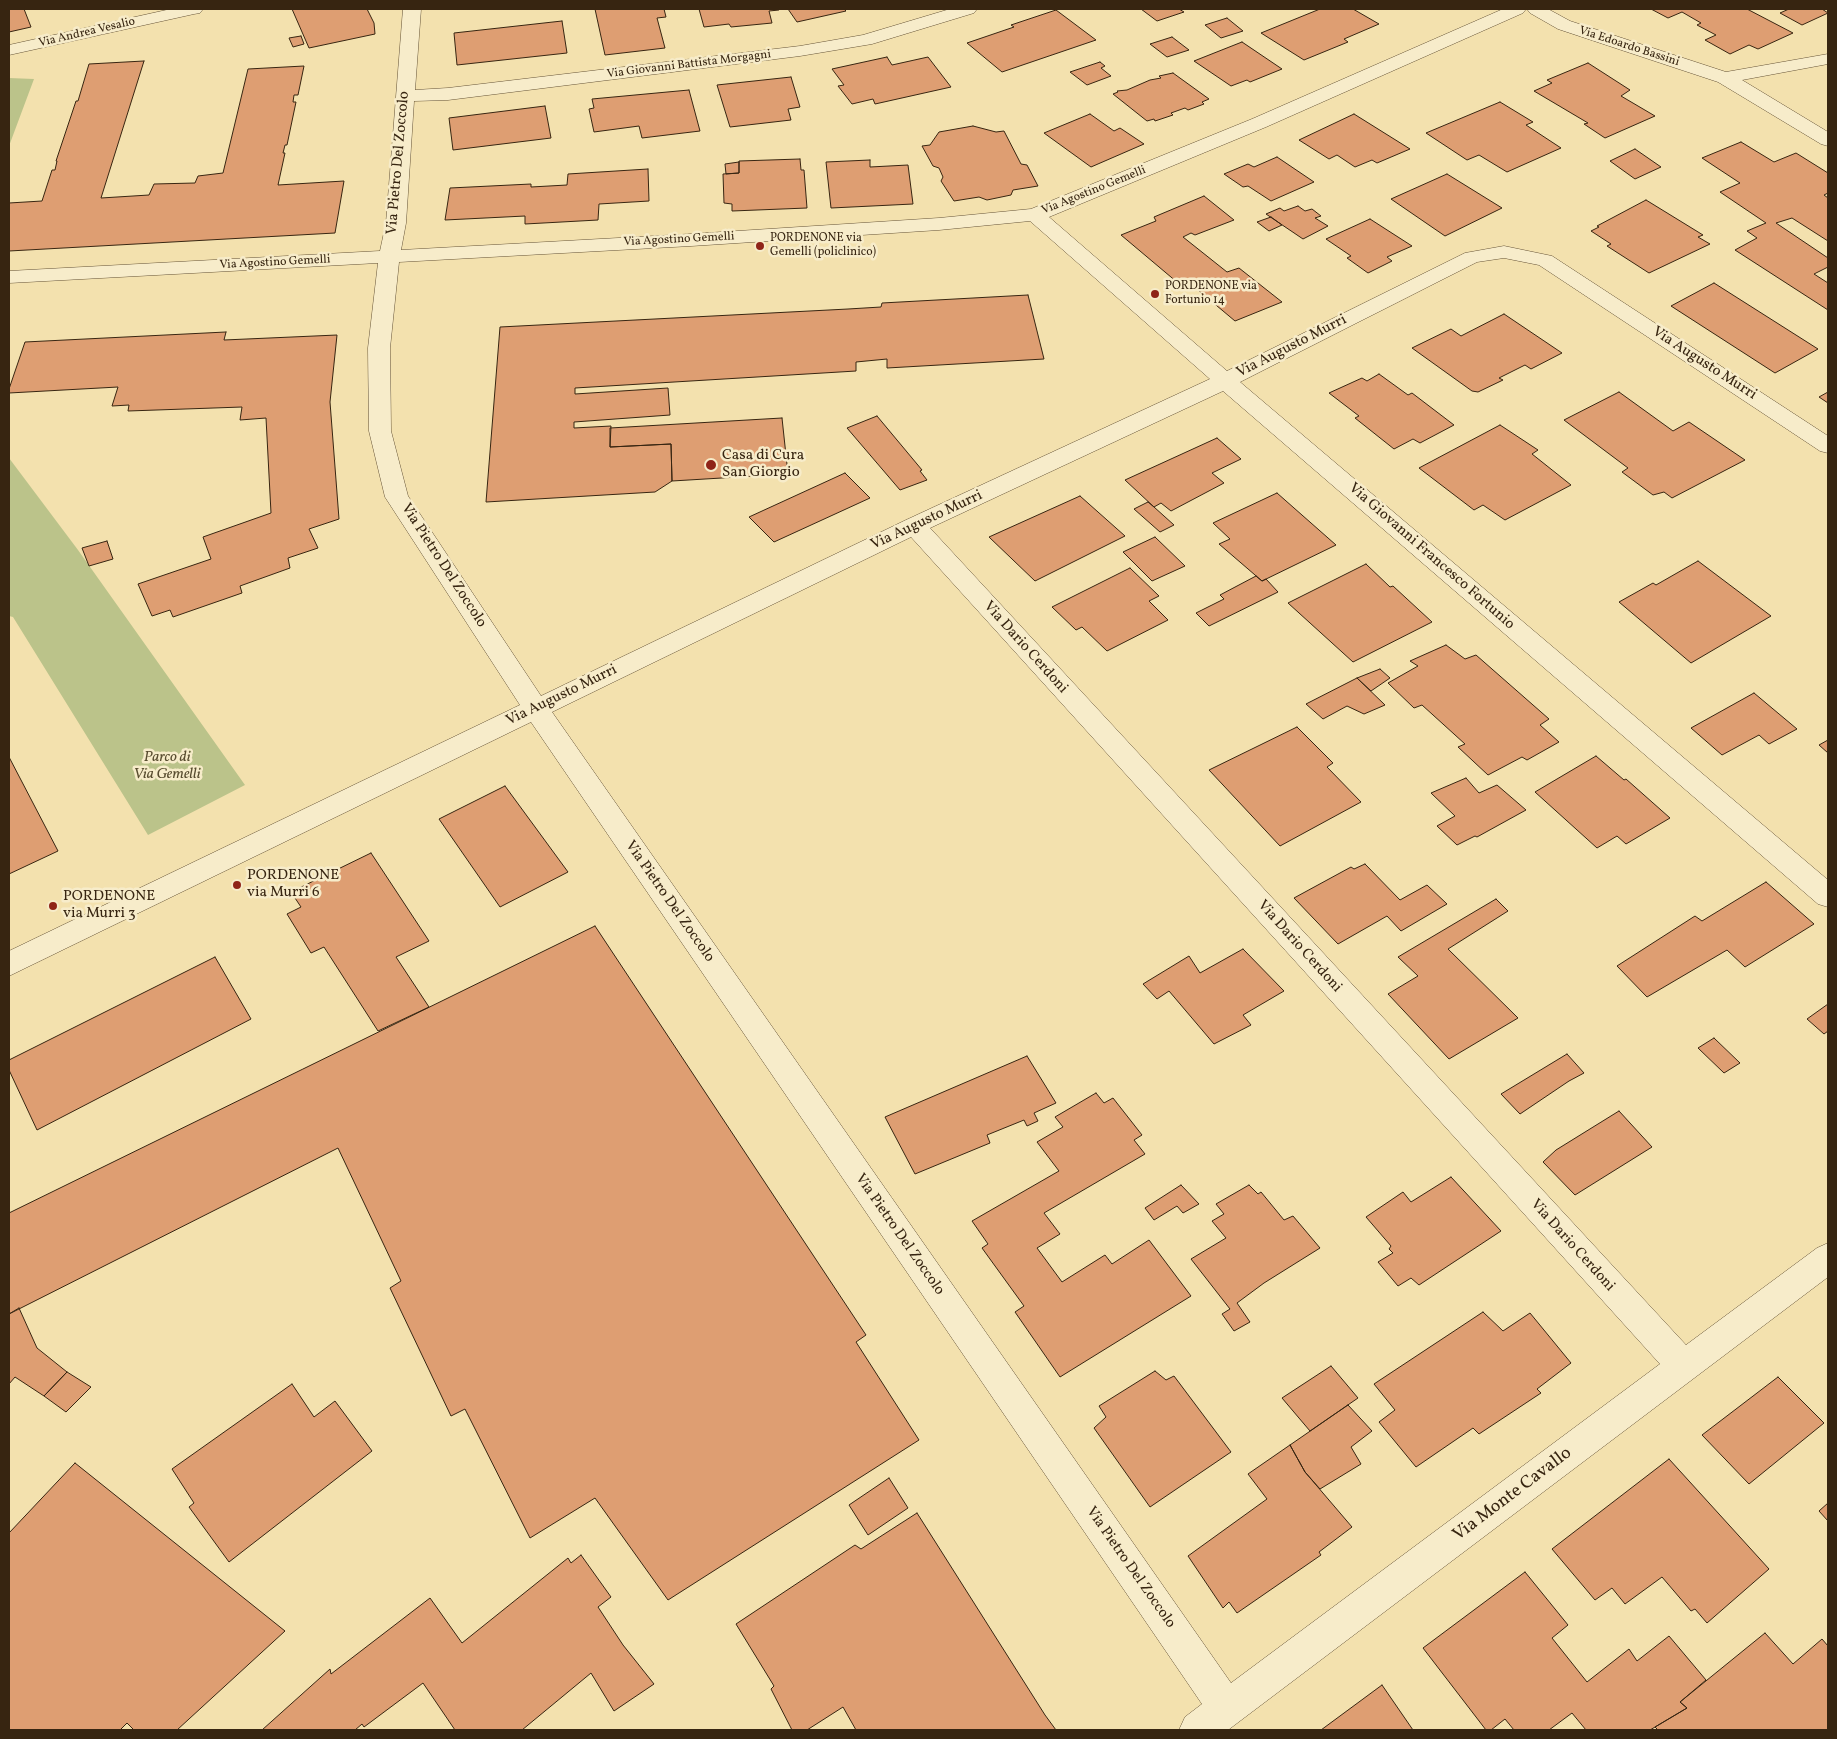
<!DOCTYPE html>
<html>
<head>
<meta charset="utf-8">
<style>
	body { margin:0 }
	#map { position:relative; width:1837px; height:1739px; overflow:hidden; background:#f3e1ae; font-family:Vollkorn,serif }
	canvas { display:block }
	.frame { position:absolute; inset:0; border:10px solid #372511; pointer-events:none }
</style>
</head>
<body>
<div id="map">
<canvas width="1837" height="1739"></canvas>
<div class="frame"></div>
</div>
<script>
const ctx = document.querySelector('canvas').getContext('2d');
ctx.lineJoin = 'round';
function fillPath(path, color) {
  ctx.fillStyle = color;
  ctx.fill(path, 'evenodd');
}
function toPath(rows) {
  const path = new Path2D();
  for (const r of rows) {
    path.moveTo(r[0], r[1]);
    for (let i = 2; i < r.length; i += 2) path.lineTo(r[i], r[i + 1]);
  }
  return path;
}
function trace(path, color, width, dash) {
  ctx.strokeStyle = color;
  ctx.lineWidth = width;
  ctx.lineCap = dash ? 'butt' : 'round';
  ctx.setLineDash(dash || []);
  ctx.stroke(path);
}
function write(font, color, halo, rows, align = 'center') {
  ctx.font = font + ' Vollkorn,serif';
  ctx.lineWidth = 5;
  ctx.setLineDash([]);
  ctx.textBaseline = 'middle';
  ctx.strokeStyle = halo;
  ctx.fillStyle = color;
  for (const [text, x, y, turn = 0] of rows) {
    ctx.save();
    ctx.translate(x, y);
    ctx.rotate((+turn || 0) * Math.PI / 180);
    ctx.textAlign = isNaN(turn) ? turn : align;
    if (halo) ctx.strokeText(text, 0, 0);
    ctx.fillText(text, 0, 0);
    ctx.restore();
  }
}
fillPath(toPath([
	[9,78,34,79,9,146],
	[9,458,78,550,245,785,148,835,13,617,9,616]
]), '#bbc38a');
const building = toPath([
	[9,9,24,9,31,27,9,32,9,9],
	[292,9,367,9,374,23,375,34,309,48,292,9],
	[595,9,664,9,666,17,657,18,665,48,605,55,595,9],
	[699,9,778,9,779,10,769,11,772,23,731,27,729,24,704,27,699,9],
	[788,9,844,9,846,11,797,22,788,9],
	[1141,9,1179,9,1184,12,1157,21,1141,9],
	[1320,9,1353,9,1379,24,1344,39,1348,42,1304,60,1261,33,1320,9],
	[1651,9,1747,9,1793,33,1758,49,1749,45,1730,54,1705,40,1716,35,1697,25,1701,23,1682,12,1668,18,1651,9],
	[1789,9,1822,9,1828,13,1802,25,1780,13,1789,9],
	[1056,10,1096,40,1002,72,967,43,1014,27,1011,25,1056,10],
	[1227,18,1243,31,1221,38,1205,25,1227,18],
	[562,21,567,53,457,65,454,33,562,21],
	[301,36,304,44,293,47,289,38,301,36],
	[1172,37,1189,50,1167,57,1150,44,1172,37],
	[1242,42,1282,69,1250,82,1247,80,1231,86,1194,61,1242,42],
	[887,57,892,65,928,57,951,87,875,104,873,99,852,104,838,86,844,85,832,69,887,57],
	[144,61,101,198,149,195,154,184,195,183,198,176,223,173,248,69,304,66,298,95,294,95,293,102,296,102,287,145,285,145,283,153,285,153,278,185,344,181,335,233,9,251,9,203,42,201,52,170,55,170,57,161,56,161,76,101,78,101,89,64,144,61],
	[1100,62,1105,66,1101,68,1111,76,1087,85,1070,72,1100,62],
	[1588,63,1630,90,1621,96,1655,116,1605,138,1584,124,1588,123,1534,91,1552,83,1547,80,1588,63],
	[1173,73,1209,99,1202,102,1204,104,1188,110,1185,108,1171,113,1173,115,1155,121,1154,119,1147,121,1113,94,1118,92,1117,91,1127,90,1150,80,1161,78,1159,76,1173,73],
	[791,77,800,107,788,109,791,120,730,127,717,85,791,77],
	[689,90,700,131,642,138,639,126,594,132,589,109,594,108,592,99,689,90],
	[1500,102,1533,122,1526,125,1561,148,1507,172,1479,155,1467,160,1426,133,1500,102],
	[545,106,551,138,453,150,449,118,545,106],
	[1090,114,1114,131,1120,128,1144,144,1091,167,1044,133,1090,114],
	[1354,114,1410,149,1377,163,1372,160,1355,167,1337,155,1329,159,1299,140,1354,114],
	[973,126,996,132,1004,131,1021,164,1027,165,1038,186,1013,190,1011,195,987,200,979,197,954,201,941,181,943,177,939,168,933,166,922,146,930,145,939,132,973,126],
	[1741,142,1774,162,1796,153,1828,173,1828,193,1824,195,1828,198,1828,241,1792,218,1776,223,1828,258,1828,267,1814,274,1828,283,1828,310,1735,250,1757,238,1747,231,1766,223,1720,192,1740,183,1702,158,1741,142],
	[1635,149,1661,167,1635,179,1610,161,1635,149],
	[1277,157,1314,182,1271,201,1248,186,1243,187,1224,174,1248,164,1254,167,1277,157],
	[800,159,801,170,804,170,807,208,732,211,732,204,724,203,723,174,739,173,739,161,800,159],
	[870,160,870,167,908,165,913,204,831,208,826,162,870,160],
	[739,162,739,173,726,174,725,164,739,162],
	[648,169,649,201,599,204,598,220,525,224,525,216,445,220,450,188,531,184,531,187,567,185,568,174,648,169],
	[1447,174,1502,208,1445,236,1391,199,1447,174],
	[1204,196,1234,220,1195,235,1191,233,1183,237,1227,272,1239,268,1282,302,1235,321,1192,285,1184,288,1121,235,1156,221,1154,217,1204,196],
	[1646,200,1703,235,1698,237,1710,244,1649,273,1607,246,1611,244,1591,231,1599,227,1597,226,1646,200],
	[1298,206,1305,211,1312,209,1321,216,1315,218,1328,226,1303,239,1266,214,1280,208,1284,211,1298,206],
	[1271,217,1282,225,1269,231,1257,222,1271,217],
	[1370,219,1412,246,1387,257,1392,261,1368,273,1347,258,1351,256,1326,239,1370,219],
	[1714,283,1818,349,1775,373,1671,306,1714,283],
	[1028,295,1044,359,887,368,887,359,856,362,856,371,575,388,575,394,668,388,670,415,574,422,574,428,611,426,610,447,671,444,672,481,655,492,486,502,500,327,848,309,881,307,882,303,1028,295],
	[1504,314,1562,353,1531,369,1525,365,1499,378,1503,380,1478,392,1472,391,1412,348,1451,329,1461,336,1504,314],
	[226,332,224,340,337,335,330,402,339,519,309,529,318,548,288,558,290,568,240,586,242,593,173,617,170,610,152,616,138,584,211,559,203,537,271,513,266,418,240,420,242,407,128,411,129,405,112,406,118,387,9,393,9,389,25,342,226,332],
	[1379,374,1408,395,1412,393,1454,425,1420,443,1413,439,1394,449,1355,418,1359,416,1329,393,1362,378,1367,381,1379,374],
	[1619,392,1673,431,1689,422,1745,460,1672,498,1664,492,1653,495,1622,472,1628,468,1564,420,1619,392],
	[1828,392,1828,403,1819,397,1828,392],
	[877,416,922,470,920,471,927,480,900,490,847,428,877,416],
	[782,418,788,474,672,481,671,444,610,447,610,428,782,418],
	[1500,425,1538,450,1532,454,1571,485,1505,520,1483,505,1474,510,1419,468,1500,425],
	[1217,438,1241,459,1212,473,1224,483,1171,511,1161,503,1154,507,1125,480,1217,438],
	[845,473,870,498,774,542,749,517,845,473],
	[1277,493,1336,545,1262,581,1219,544,1230,539,1213,523,1277,493],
	[1080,496,1125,536,1035,581,989,537,1080,496],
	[1148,502,1154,507,1174,525,1160,532,1134,509,1148,502],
	[1155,537,1185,566,1152,581,1123,552,1155,537],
	[107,541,113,559,89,566,82,548,107,541],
	[1698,561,1771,616,1691,663,1619,602,1653,583,1656,585,1698,561],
	[1366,564,1390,587,1393,586,1432,622,1353,662,1288,603,1366,564],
	[1130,568,1159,596,1149,601,1168,620,1107,651,1082,627,1076,630,1052,607,1130,568],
	[1256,576,1262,581,1266,579,1278,592,1209,626,1196,613,1224,599,1220,595,1256,576],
	[1446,645,1465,659,1476,655,1549,719,1540,725,1559,742,1527,760,1522,757,1488,775,1458,747,1465,744,1422,705,1414,708,1388,683,1418,666,1410,661,1446,645],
	[1380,669,1390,678,1371,691,1357,678,1380,669],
	[1357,678,1385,705,1364,714,1347,706,1323,719,1306,704,1357,678],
	[1754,693,1797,729,1769,744,1759,735,1722,755,1691,728,1754,693],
	[1297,727,1333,763,1327,767,1361,802,1280,846,1209,770,1297,727],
	[1828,740,1828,753,1819,745,1828,740],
	[1596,756,1624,780,1626,779,1670,818,1626,844,1617,836,1597,848,1535,792,1596,756],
	[9,757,58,851,9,874,9,757],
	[1466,778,1479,793,1497,785,1526,810,1477,837,1475,836,1457,845,1437,826,1455,816,1431,793,1466,778],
	[505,786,568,872,500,907,439,819,505,786],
	[371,853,429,941,396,957,429,1007,378,1031,324,947,311,953,287,914,301,907,291,892,371,853],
	[1365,864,1400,900,1427,885,1447,904,1401,931,1387,916,1338,944,1294,898,1351,867,1354,869,1365,864],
	[1766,882,1814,924,1745,967,1727,950,1647,997,1617,966,1695,916,1702,921,1766,882],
	[1496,899,1508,911,1448,949,1518,1018,1449,1059,1388,994,1418,976,1398,957,1496,899],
	[595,926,866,1335,856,1342,919,1440,668,1600,595,1498,530,1538,465,1409,451,1416,390,1288,401,1281,338,1148,9,1314,9,1213,595,926],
	[1243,949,1284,991,1243,1015,1251,1025,1214,1044,1169,991,1157,999,1143,984,1189,956,1200,973,1243,949],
	[215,957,251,1019,37,1130,9,1070,9,1060,215,957],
	[1828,1004,1828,1031,1824,1034,1807,1019,1828,1004],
	[1714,1038,1740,1063,1724,1073,1698,1048,1714,1038],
	[1567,1054,1584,1073,1569,1081,1520,1114,1501,1094,1567,1054],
	[1027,1056,1056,1103,1034,1113,1038,1121,1027,1126,1024,1120,987,1135,990,1143,915,1174,885,1117,1027,1056],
	[1096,1093,1104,1103,1113,1098,1142,1135,1134,1140,1145,1154,1044,1213,1060,1234,1037,1248,1062,1282,1105,1255,1112,1264,1149,1240,1191,1296,1060,1377,1015,1312,1024,1306,982,1248,988,1244,972,1221,1059,1171,1037,1142,1063,1127,1055,1117,1096,1093],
	[1619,1111,1652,1147,1575,1195,1543,1162,1556,1150,1619,1111],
	[1451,1177,1501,1231,1419,1285,1411,1278,1398,1286,1378,1262,1393,1253,1389,1249,1391,1246,1366,1217,1403,1192,1411,1202,1451,1177],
	[1181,1185,1199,1204,1183,1213,1177,1206,1154,1220,1145,1208,1181,1185],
	[1249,1185,1258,1194,1261,1192,1284,1220,1293,1216,1320,1248,1264,1283,1237,1303,1250,1322,1234,1331,1222,1314,1230,1309,1191,1259,1226,1238,1212,1221,1224,1214,1216,1204,1249,1185],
	[19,1308,37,1348,67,1372,44,1396,15,1377,9,1384,9,1314,19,1308],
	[1483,1312,1503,1331,1530,1313,1571,1363,1537,1389,1541,1393,1479,1434,1473,1428,1416,1467,1379,1422,1395,1410,1374,1384,1483,1312],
	[1331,1366,1358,1398,1310,1431,1282,1398,1331,1366],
	[1155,1371,1166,1380,1174,1376,1231,1452,1150,1507,1094,1428,1106,1417,1099,1406,1155,1371],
	[67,1372,91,1387,66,1412,44,1396,67,1372],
	[1778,1377,1824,1423,1749,1484,1702,1435,1778,1377],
	[292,1384,314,1417,335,1401,372,1451,229,1562,189,1507,194,1503,172,1469,292,1384],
	[1348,1405,1372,1431,1351,1447,1361,1464,1320,1489,1305,1472,1290,1445,1348,1405],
	[1290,1445,1305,1472,1352,1527,1319,1552,1321,1555,1237,1613,1229,1602,1223,1608,1188,1556,1267,1499,1248,1474,1290,1445],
	[1669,1459,1769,1569,1707,1623,1695,1609,1691,1611,1662,1577,1625,1604,1612,1588,1595,1600,1552,1549,1669,1459],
	[75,1463,285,1631,177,1730,134,1730,127,1723,120,1730,9,1730,9,1533,75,1463],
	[889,1478,908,1508,868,1535,849,1505,889,1478],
	[1828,1503,1828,1521,1819,1511,1828,1503],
	[917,1513,1045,1715,1056,1730,856,1730,843,1707,807,1730,792,1730,771,1689,774,1686,736,1624,855,1545,861,1549,917,1513],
	[581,1555,611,1597,598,1607,623,1645,654,1684,614,1711,591,1673,522,1730,455,1730,423,1683,364,1727,362,1724,355,1730,262,1730,330,1669,331,1674,430,1598,462,1643,568,1558,571,1563,581,1555],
	[1525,1572,1568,1625,1552,1638,1587,1682,1629,1649,1637,1661,1669,1636,1706,1680,1680,1702,1687,1708,1650,1730,1586,1730,1572,1713,1549,1730,1514,1730,1505,1719,1491,1730,1486,1730,1423,1648,1525,1572],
	[1765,1633,1793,1664,1822,1639,1828,1646,1828,1730,1658,1730,1655,1727,1687,1708,1680,1702,1765,1633],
	[1382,1685,1413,1730,1321,1730,1382,1685]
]);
fillPath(building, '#de9e72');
trace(building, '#372511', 1);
const street = toPath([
	[171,9,203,9,200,13,194,14,9,55,9,45,171,9],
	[403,9,421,9,415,90,448,88,800,46,863,35,950,9,977,9,974,13,872,44,800,56,448,100,414,101,406,223,401,250,691,234,939,218,1031,209,1252,119,1503,9,1526,9,1523,13,1266,127,1049,217,1227,371,1465,253,1504,246,1552,256,1828,436,1828,453,1820,451,1539,265,1504,258,1477,262,1240,382,1828,880,1828,907,1818,904,1223,391,930,528,1686,1345,1817,1248,1828,1243,1828,1277,1228,1730,1179,1730,1185,1717,1202,1704,531,722,9,976,9,951,520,705,385,497,369,431,368,348,378,263,9,283,9,271,380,251,386,223,403,9],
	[1030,221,1210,379,906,520,541,696,408,496,391,431,390,348,399,262,691,246,939,230,1030,221],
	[911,537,1660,1364,1231,1683,552,712,911,537],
	[1527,9,1548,9,1570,21,1726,72,1828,54,1828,64,1742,80,1828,132,1828,146,1821,144,1718,82,1558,29,1530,13,1527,9]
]);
trace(street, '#665438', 1);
fillPath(street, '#f7ecca');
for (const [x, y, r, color] of [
	[760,246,5,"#8f2418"],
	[1155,294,5,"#8f2418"],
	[711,465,6,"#8f2418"],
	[237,885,5,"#8f2418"],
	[53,906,5,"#8f2418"]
]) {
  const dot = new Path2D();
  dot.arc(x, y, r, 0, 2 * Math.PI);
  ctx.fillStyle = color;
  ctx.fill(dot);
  trace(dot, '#f7ecca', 2);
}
write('12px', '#372511', '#f7ecca', [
	["Via Andrea Vesalio",87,33,-13],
	["Via Edoardo Bassini",1629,47,18],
	["Via Giovanni Battista Morgagni",689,65,-7],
	["Via Agostino Gemelli",1094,191,-22],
	["Via Agostino Gemelli",679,240,-3],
	["Via Agostino Gemelli",275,263,-3]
]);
write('12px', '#372511', '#f7ecca', [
	["PORDENONE via",770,239],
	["Gemelli (policlinico)",770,253],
	["PORDENONE via",1165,287],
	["Fortunio 14",1165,301]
], 'left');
write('15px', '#372511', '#f7ecca', [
	["Via Pietro Del Zoccolo",399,163,-85],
	["Via Augusto Murri",1292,347,-27],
	["Via Augusto Murri",1704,364,33],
	["Via Augusto Murri",927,521,-25],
	["Via Giovanni Francesco Fortunio",1431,557,41],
	["Via Pietro Del Zoccolo",443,566,57],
	["Via Dario Cerdoni",1025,648,48],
	["Via Augusto Murri",562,696,-26],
	["Via Pietro Del Zoccolo",669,902,55],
	["Via Dario Cerdoni",1299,947,48],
	["Via Pietro Del Zoccolo",899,1235,55],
	["Via Dario Cerdoni",1572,1246,48],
	["Via Pietro Del Zoccolo",1130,1568,55]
]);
write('15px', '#372511', '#f7ecca', [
	["Casa di Cura",722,456],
	["San Giorgio",722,473],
	["PORDENONE",247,876],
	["via Murri 6",247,893],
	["PORDENONE",63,897],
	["via Murri 3",63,914]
], 'left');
write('italic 15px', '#584c2f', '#f7ecca', [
	["Parco di",167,758],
	["Via Gemelli",167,775]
]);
write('18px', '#372511', '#f7ecca', [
	["Via Monte Cavallo",1513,1495,-37]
]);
</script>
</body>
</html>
